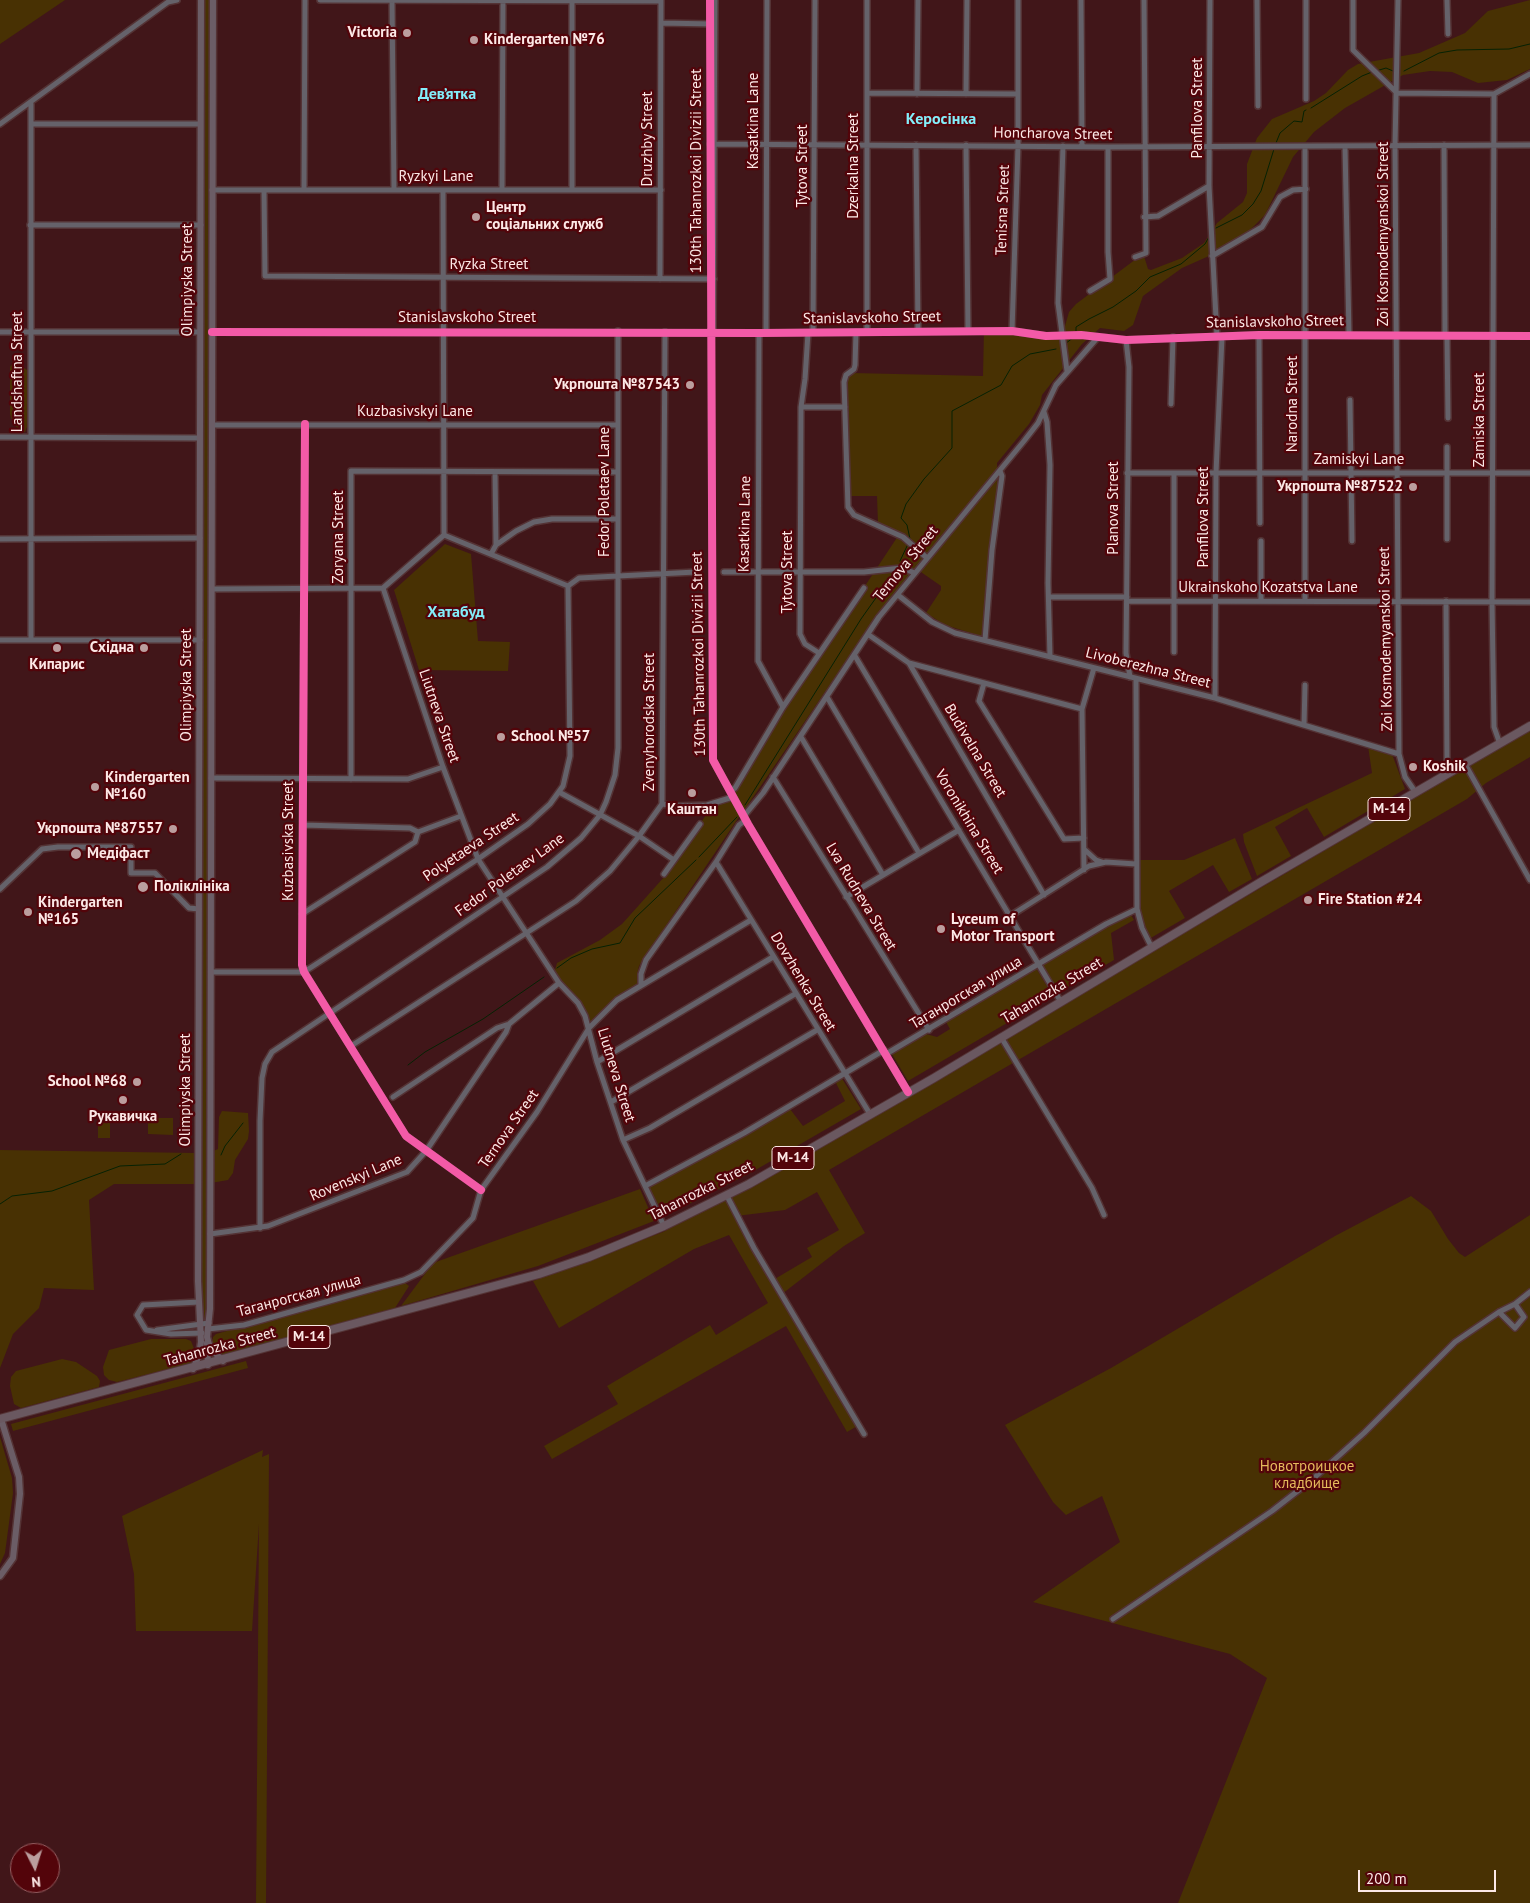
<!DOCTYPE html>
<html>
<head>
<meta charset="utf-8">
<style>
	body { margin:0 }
	#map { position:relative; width:1530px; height:1903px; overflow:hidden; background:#411619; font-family:"PT Sans",sans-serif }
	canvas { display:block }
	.north { position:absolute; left:10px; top:1843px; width:50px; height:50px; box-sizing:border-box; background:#53040a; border:1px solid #975f62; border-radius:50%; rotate:175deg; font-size:14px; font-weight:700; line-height:20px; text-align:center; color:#fce8e6 }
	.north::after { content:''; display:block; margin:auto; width:18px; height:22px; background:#bb9e9e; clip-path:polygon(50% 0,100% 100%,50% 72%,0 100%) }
	.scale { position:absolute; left:1358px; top:1870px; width:138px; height:22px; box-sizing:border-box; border:2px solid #fce8e6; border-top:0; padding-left:6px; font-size:15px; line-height:18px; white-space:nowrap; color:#fce8e6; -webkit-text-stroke:4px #53040a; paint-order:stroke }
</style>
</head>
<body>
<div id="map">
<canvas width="1530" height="1903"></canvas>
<div class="north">N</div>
<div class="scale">200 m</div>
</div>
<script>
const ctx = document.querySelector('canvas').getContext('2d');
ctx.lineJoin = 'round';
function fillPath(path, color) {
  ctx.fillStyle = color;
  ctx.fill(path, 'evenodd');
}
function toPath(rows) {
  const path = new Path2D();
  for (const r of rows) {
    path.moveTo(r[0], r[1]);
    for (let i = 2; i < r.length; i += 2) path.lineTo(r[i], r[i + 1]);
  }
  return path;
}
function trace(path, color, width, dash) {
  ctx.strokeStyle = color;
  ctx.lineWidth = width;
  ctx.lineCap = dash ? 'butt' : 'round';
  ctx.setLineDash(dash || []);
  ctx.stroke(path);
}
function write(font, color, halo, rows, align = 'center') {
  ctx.font = font + ' "PT Sans",sans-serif';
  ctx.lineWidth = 4.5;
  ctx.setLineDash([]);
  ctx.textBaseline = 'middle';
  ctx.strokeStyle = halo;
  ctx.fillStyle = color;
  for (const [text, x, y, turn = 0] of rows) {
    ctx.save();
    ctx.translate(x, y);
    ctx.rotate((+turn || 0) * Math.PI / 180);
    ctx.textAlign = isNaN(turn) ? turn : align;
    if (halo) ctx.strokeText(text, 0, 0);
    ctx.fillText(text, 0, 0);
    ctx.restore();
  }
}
fillPath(toPath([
	[0,0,65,0,0,44],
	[201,0,213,0,211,1152,218,1149,219,1117,222,1111,248,1113,249,1131,248,1139,235,1160,233,1173,228,1180,211,1183,209,1323,199,1325],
	[1530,0,1530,69,1507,80,1478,83,1452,72,1430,71,1403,75,1345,108,1314,132,1293,157,1265,215,1246,234,1218,252,1182,268,1143,296,1133,325,1124,331,1100,328,1082,344,1042,395,1040,405,1029,424,997,463,998,490,984,637,945,625,926,613,941,590,941,586,918,570,910,574,866,632,743,812,730,790,898,536,878,524,877,496,848,496,847,377,852,373,983,376,984,330,1058,337,1063,333,1069,312,1076,304,1140,256,1144,256,1148,269,1151,270,1182,258,1204,243,1217,223,1243,202,1247,193,1247,164,1257,138,1272,119,1314,101,1326,93,1348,70,1358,64,1419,53,1465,33,1488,11],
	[13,363,18,368,23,367,27,370,27,427,25,432,22,433,13,423,10,414,10,367],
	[445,544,471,554,478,641,510,642,508,671,419,670,394,590],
	[1530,730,1530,757,1486,783,1467,799,829,1170,865,1233,844,1246,782,1294,859,1425,847,1432,786,1326,552,1459,544,1446,618,1404,607,1386,710,1325,716,1335,768,1303,729,1235,694,1249,559,1328,533,1281,663,1232,758,1183],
	[817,1192,839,1230,807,1248,812,1257,773,1280,736,1216,785,1210],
	[1368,746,1392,754,1405,789,1324,837,1307,808,1275,827,1291,856,1257,876,1244,842,1243,834,1372,773],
	[731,797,741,814,639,966,637,975,639,984,588,1027,579,1002,560,982,555,970,557,963,600,940,622,924,665,876,710,809,717,803],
	[1235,838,1252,879,1229,892,1213,865,1169,891,1185,918,1149,939,1140,916,1140,860,1184,860],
	[1131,915,1134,920,1111,933,1114,960,1059,992,1042,964,1123,916],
	[1036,968,1053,996,908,1081,892,1054,926,1034,937,1037,950,1029,946,1022],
	[841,1077,861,1109,752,1172,661,1218,646,1186,784,1110,790,1109,803,1126,845,1101,835,1081],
	[98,1115,110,1115,110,1138,98,1138],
	[148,1118,173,1118,173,1135,148,1134],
	[0,1150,195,1153,195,1184,114,1184,89,1200,94,1290,44,1288,39,1308,13,1334,0,1368],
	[640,1189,654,1221,538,1266,401,1306,433,1263],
	[1411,1196,1431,1211,1448,1239,1459,1253,1465,1257,1530,1215,1530,1903,1178,1903,1267,1678,1230,1654,1033,1602,1120,1542,1102,1496,1066,1515,1053,1502,1005,1425,1111,1368,1335,1236],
	[404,1282,409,1286,395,1308,221,1356,212,1344,213,1337,216,1334],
	[151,1339,186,1339,191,1341,195,1351,192,1363,117,1382,109,1380,104,1375,103,1367,109,1350],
	[62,1359,76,1362,97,1376,100,1381,99,1387,21,1408,14,1404,10,1386,11,1377,16,1371],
	[246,1361,248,1368,13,1431,11,1424],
	[0,1437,12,1478,13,1493,5,1553,0,1564],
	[263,1450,262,1457,269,1454,266,1903,256,1903,259,1524,252,1631,136,1631,134,1574,122,1516]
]), '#483103');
trace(toPath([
	[1376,71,1386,68,1393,71],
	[1404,71,1439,53,1457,50,1509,49,1530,44],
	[1311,108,1362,76,1372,72],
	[1276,143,1280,133,1294,121,1302,122,1304,111,1306,110],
	[1216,228,1242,215,1253,204,1261,191,1274,149],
	[1076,331,1076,327,1089,319,1113,307,1136,291,1150,277,1181,264,1205,244,1210,235],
	[1065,344,1074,337],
	[910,539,907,525,901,518,906,504,924,479,952,448,952,411,1001,385,1012,366,1030,354,1056,349],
	[900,561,908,544],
	[745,805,861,619,895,571],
	[699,857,737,817],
	[557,968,571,958,592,949,620,943,635,918,696,860],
	[408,1065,425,1052,483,1019,544,977],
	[221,1155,225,1146,243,1123],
	[0,1204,12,1196,52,1191,120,1166,165,1164,181,1154]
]), '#062204', 1);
const minor = toPath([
	[320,0,661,1],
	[392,0,394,190],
	[710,0,713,760,748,824,908,1092],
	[1081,0,1082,146],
	[1210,0,1209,186,1217,337],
	[1257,0,1258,106],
	[1306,0,1306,99],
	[1353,0,1353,50,1397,93],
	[1398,0,1395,146,1399,754,1405,777,1416,793],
	[1447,0,1448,34],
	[661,23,713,24],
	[867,93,1018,94],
	[1397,93,1494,94,1530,74],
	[917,94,918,0],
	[966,94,967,0],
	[1494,94,1492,602,1494,727,1500,744],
	[0,124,168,2,177,0],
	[31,124,200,124],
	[710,144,1108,147,1530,145],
	[916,145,918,330],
	[966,145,968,331],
	[1444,145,1445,336],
	[1063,146,1058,303,1067,371],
	[1345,147,1349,334],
	[212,190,661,190],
	[264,190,265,276,714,279],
	[304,190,305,0],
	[502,190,503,0],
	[572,190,572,0],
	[1144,217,1158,216,1209,186],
	[30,225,201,225],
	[1212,256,1262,227,1280,197,1293,190,1306,189],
	[1135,257,1146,253,1144,0],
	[660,279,661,0],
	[1090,291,1110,279,1108,252,1108,147],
	[713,329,715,0],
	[1012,331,1018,146,1018,0],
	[0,332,200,332],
	[212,332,759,333,1012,331,1046,336,1081,335,1126,340,1259,335,1530,336],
	[813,332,815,0],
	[856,332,855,365,854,369,846,375,844,382,848,507,854,515,903,537,927,558],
	[867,332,867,0],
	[759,333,758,661,783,707],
	[766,333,767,0],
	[808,333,805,379,801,407,800,634,805,644,819,653],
	[1259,335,1260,523],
	[1447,336,1448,418],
	[1126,340,1129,367,1126,653,1130,677],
	[1350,400,1352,541],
	[1171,404,1173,337],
	[801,407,845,407],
	[1044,412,1047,422,1050,465,1048,583,1050,657],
	[305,424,302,965,304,972,406,1136,481,1190],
	[212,425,618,425],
	[0,437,200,438],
	[1447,447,1447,539],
	[495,472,496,545],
	[1127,473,1530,473],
	[1174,473,1174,652],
	[444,535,568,586],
	[0,539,200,538],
	[1261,541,1261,601],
	[491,554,496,545,516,531,534,522,552,519,618,519],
	[724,572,864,572,901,568,915,573],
	[568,586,579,578,696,572],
	[383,588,443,767,478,859,559,983,578,1003,585,1016,597,1062,623,1140,664,1226],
	[383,588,444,535,443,190],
	[212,589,383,588],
	[898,595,932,622,955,633,1215,698,1399,754],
	[1049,597,1127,597],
	[1127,601,1530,602],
	[1305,601,1305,147],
	[1446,601,1447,762,1452,772],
	[869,635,909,663,1044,895],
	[0,640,200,640],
	[31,640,31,104],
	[985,640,992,550,1002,476,1000,471],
	[855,656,1061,1002],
	[909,663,1082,709],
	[1136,680,1137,909,1142,928,1152,948],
	[984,683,979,701,1064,839,1084,838],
	[827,697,919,853],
	[1215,698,1216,473,1222,337],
	[1304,725,1305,685],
	[801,737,883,875],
	[1465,764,1530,880],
	[773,777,929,1030],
	[211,778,408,779,443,767],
	[351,779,351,471,618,472],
	[730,791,735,788,783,707,864,588],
	[559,792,639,836,674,860],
	[662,804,676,806,707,805,733,797],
	[744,816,763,793,879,617,1024,441,1038,423,1056,385,1098,337],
	[303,825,410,828,418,832],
	[418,832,461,816],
	[1085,850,1096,860,1102,862],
	[716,862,870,1114],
	[1084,870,1082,709,1094,668],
	[664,874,700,824],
	[0,889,42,849,58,847,131,847,131,873,155,873,189,908,199,909],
	[846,897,959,830],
	[302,914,415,842,418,832],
	[1010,916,1089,866,1106,862,1136,864],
	[211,972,304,972,478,859,528,824,550,804,563,786,570,756,568,586],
	[641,985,641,974,646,960,716,862,739,825,746,820],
	[1001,1037,1092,1188,1104,1215],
	[351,1046,576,901,610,871,639,836,662,804,665,332],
	[886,1054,1106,924,1137,909],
	[597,1062,773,957],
	[393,1097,497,1028,509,1024,559,983],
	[611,1102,795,994],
	[623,1140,650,1128,817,1030],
	[645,1186,744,1133,884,1050],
	[727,1196,754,1248,864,1434],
	[260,1228,260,1121,262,1078,265,1064,272,1052,547,867,581,838,600,815,606,802,615,775,618,748,618,331],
	[210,1234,268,1226,407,1172,426,1151,506,1032,509,1024],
	[199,1302,143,1305,137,1315,146,1330,171,1334,202,1333],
	[1499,1312,1515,1328,1524,1317,1515,1304],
	[208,1329,244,1325,404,1280,421,1272,473,1218,481,1190,537,1112,589,1028,617,1000,751,920],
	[157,1330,209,1323],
	[1113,1619,1272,1511,1313,1479,1364,1433,1455,1342,1499,1312,1515,1304,1530,1292]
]);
const major = toPath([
	[213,0,210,1309,207,1337,210,1348,223,1361],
	[207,1343,208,1365],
	[193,1369,199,1355,201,1342,198,1281,201,0],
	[0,1576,13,1558,20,1494,19,1477,1,1419]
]);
const highway = toPath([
	[0,1419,539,1274,589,1257,664,1226,749,1184,934,1078,1261,882,1530,726]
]);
trace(minor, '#543335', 8);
trace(major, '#543335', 9);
trace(highway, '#543335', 10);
trace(minor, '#65626a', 5);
trace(major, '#6b5d66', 6);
trace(highway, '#6a5860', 8);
trace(toPath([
	[710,0,713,760,748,824,908,1092],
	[212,332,759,333,1012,331,1046,336,1081,335,1126,340,1259,335,1530,336],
	[305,424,302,965,304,972,406,1136,481,1190]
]), '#f35aa7', 8);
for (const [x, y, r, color] of [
	[407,33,5,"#bb9e9e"],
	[474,40,5,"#bb9e9e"],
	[476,217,5,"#bb9e9e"],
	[690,385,5,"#bb9e9e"],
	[1413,487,5,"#bb9e9e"],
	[57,648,5,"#bb9e9e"],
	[144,648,5,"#bb9e9e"],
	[501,737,5,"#bb9e9e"],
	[1413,767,5,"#bb9e9e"],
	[95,787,5,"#bb9e9e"],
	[692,793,5,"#bb9e9e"],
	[173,829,5,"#bb9e9e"],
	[76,854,6,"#bb9e9e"],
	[143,887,6,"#bb9e9e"],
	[1308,900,5,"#bb9e9e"],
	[28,912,5,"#bb9e9e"],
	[941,929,5,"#bb9e9e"],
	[137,1082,5,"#bb9e9e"],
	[123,1100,5,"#bb9e9e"]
]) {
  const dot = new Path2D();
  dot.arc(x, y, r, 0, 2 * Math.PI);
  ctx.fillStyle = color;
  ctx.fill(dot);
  trace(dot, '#53040a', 2);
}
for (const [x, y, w] of [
	[1389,809,42],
	[793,1158,42],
	[309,1337,42]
]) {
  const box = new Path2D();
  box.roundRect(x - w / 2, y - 11.5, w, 23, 4);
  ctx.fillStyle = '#53040a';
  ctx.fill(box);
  trace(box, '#fce8e6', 1);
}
write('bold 14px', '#fce8e6', null, [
	["М-14",1389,809],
	["М-14",793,1158],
	["М-14",309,1337]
]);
write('bold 15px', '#fce8e6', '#53040a', [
	["Victoria",397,33,"right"],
	["Kindergarten №76",484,40],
	["Центр",486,208],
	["соціальних служб",486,225],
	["Укрпошта №87543",680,385,"right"],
	["Укрпошта №87522",1403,487,"right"],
	["Східна",134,648,"right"],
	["Кипарис",57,665,"center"],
	["School №57",511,737],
	["Koshik",1423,767],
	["Kindergarten",105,778],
	["№160",105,795],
	["Каштан",692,810,"center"],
	["Укрпошта №87557",163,829,"right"],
	["Медіфаст",87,854],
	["Поліклініка",154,887],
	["Fire Station #24",1318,900],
	["Kindergarten",38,903],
	["№165",38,920],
	["Lyceum of",951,920],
	["Motor Transport",951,937],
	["School №68",127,1082,"right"],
	["Рукавичка",123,1117,"center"]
], 'left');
write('15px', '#fce8e6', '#53040a', [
	["Panfilova Street",1198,108,-90],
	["Kasatkina Lane",754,121,-90],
	["Honcharova Street",1053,134,1],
	["Druzhby Street",648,139,-90],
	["Tytova Street",803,166,-90],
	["Dzerkalna Street",854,166,-90],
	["130th Tahanrozkoi Divizii Street",697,171,-90],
	["Ryzkyi Lane",436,177],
	["Tenisna Street",1003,210,-88],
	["Zoi Kosmodemyanskoi Street",1384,234,-90],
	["Ryzka Street",489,265],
	["Olimpiyska Street",188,280,-90],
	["Stanislavskoho Street",467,318],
	["Stanislavskoho Street",872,318,-1],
	["Stanislavskoho Street",1275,322,-1],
	["Landshaftna Street",18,372,-90],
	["Narodna Street",1293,404,-90],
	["Kuzbasivskyi Lane",415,412],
	["Zamiska Street",1480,420,-90],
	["Zamiskyi Lane",1359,460],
	["Fedor Poletaev Lane",605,492,-90],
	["Planova Street",1114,508,-90],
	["Panfilova Street",1204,517,-90],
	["Kasatkina Lane",745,524,-89],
	["Zoryana Street",339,537,-90],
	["Ternova Street",906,564,-51],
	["Tytova Street",788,572,-90],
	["Ukrainskoho Kozatstva Lane",1268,588],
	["Zoi Kosmodemyanskoi Street",1386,639,-91],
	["130th Tahanrozkoi Divizii Street",699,654,-91],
	["Livoberezhna Street",1148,668,14],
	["Olimpiyska Street",187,685,-90],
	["Liutneva Street",439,716,71],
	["Zvenyhorodska Street",650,722,-90],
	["Budivelna Street",975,751,59],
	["Voronikhina Street",969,822,59],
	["Kuzbasivska Street",289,841,-90],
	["Polyetaeva Street",471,847,-34],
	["Fedor Poletaev Lane",510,875,-36],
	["Lva Rudneva Street",861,897,59],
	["Dovzhenka Street",803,982,59],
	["Tahanrozka Street",1052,991,-31],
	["Таганрогская улица",966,993,-31],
	["Liutneva Street",616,1075,73],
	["Olimpiyska Street",186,1090,-90],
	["Ternova Street",509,1129,-55],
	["Rovenskyi Lane",356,1178,-23],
	["Tahanrozka Street",701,1191,-27],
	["Таганрогская улица",299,1296,-15],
	["Tahanrozka Street",220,1347,-15]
]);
write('15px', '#e5bb5c', '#53040a', [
	["Новотроицкое",1307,1467],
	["кладбище",1307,1484]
]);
write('bold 16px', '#83eefa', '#53040a', [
	["Дев’ятка",447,94],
	["Керосінка",941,119],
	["Хатабуд",456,612]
]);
</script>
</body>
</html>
